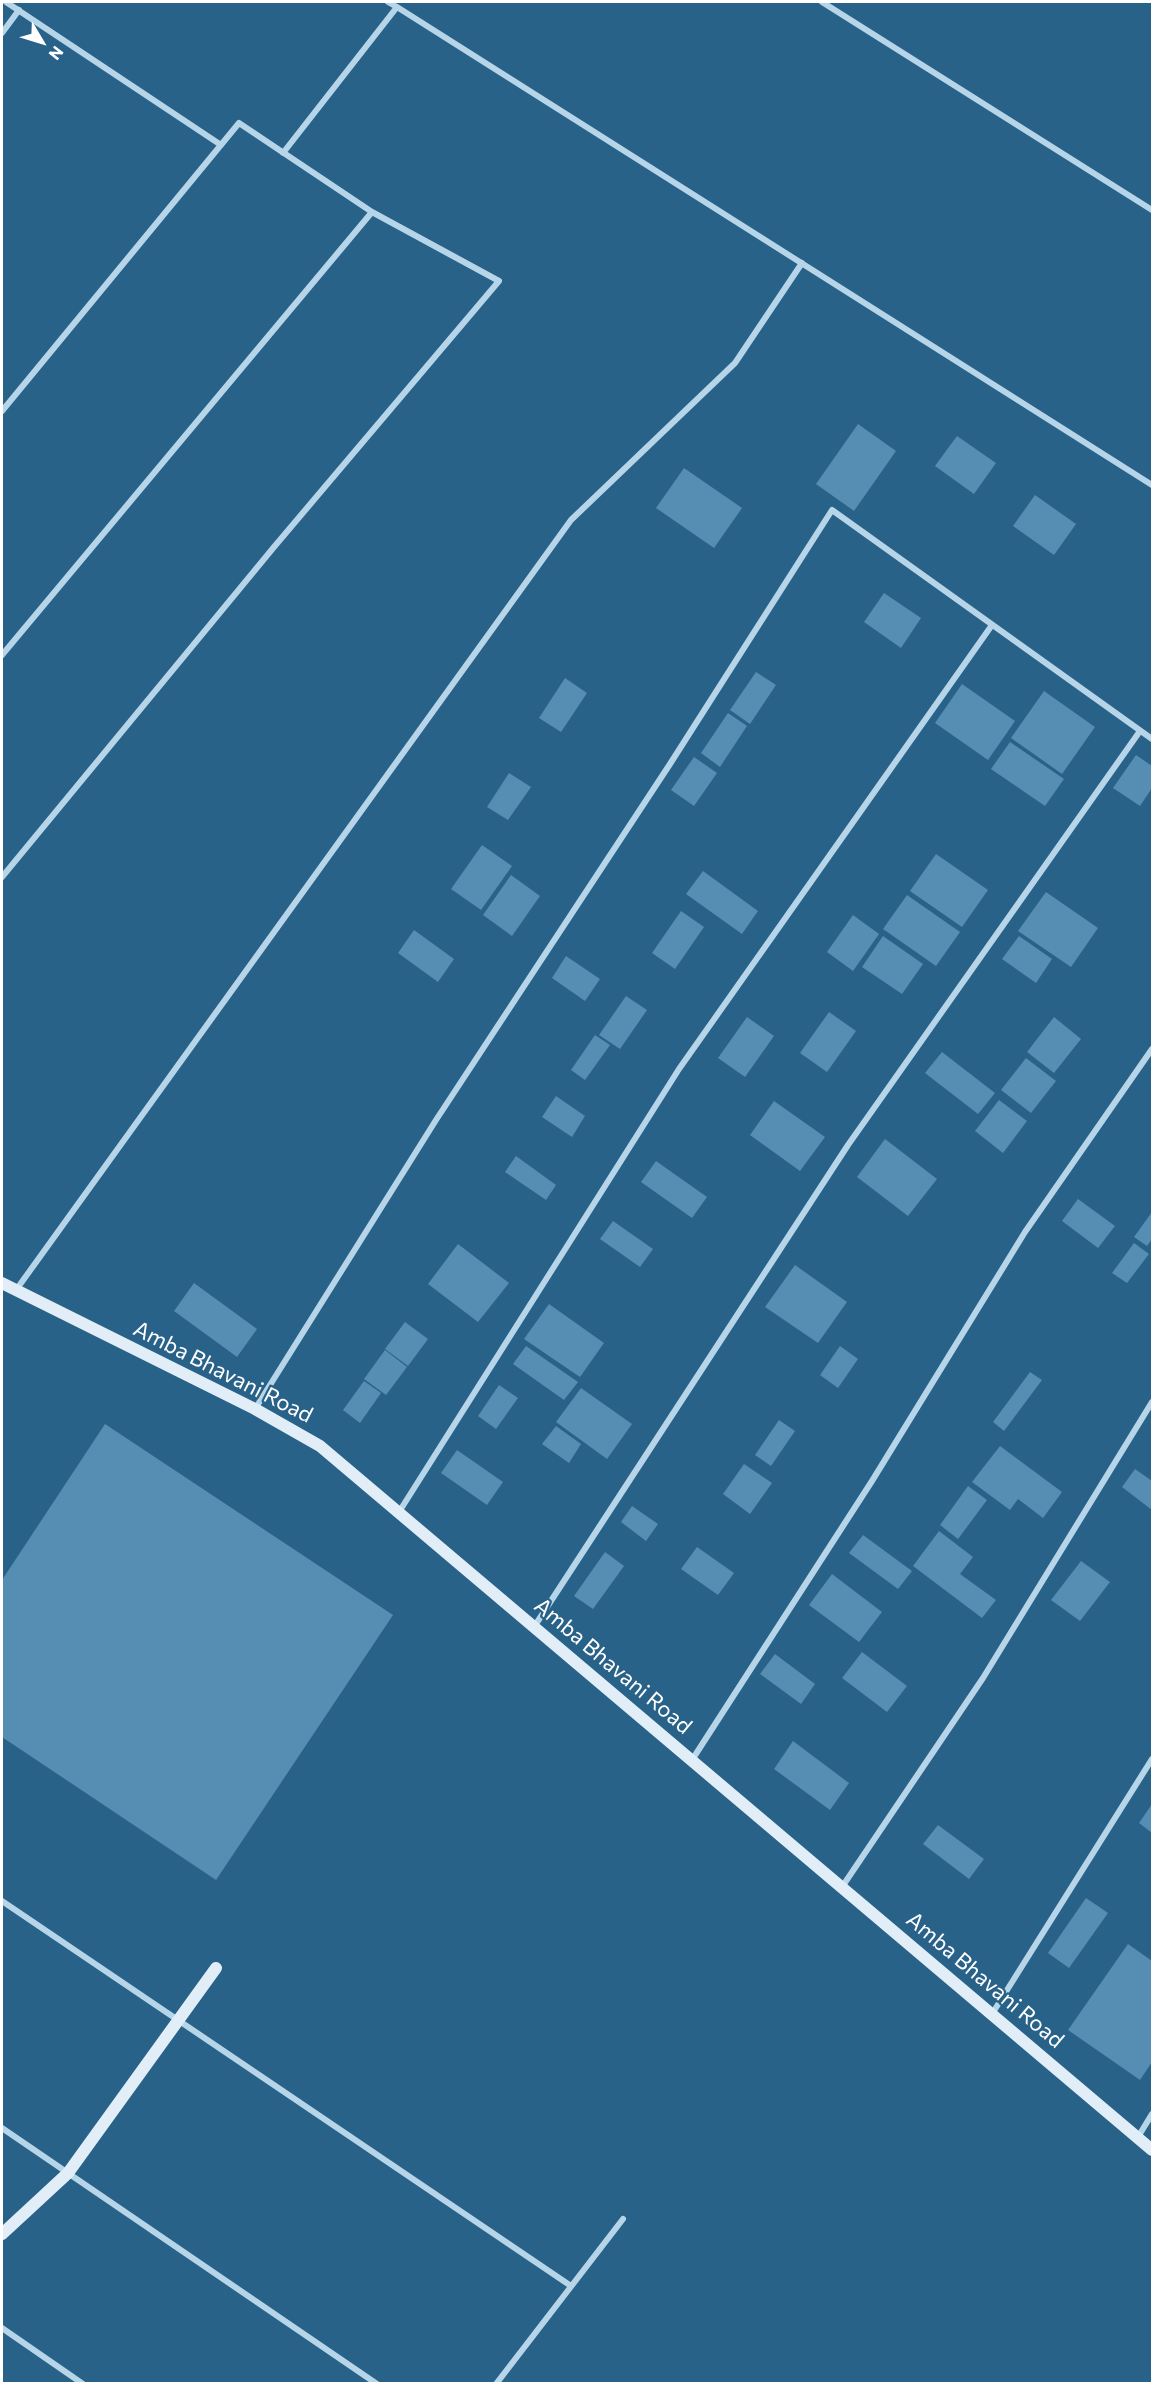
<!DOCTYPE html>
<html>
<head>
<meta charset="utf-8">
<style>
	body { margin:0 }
	#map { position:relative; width:1154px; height:2385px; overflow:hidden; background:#296289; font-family:Commissioner,sans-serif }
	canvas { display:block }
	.frame { position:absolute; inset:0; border:3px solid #fff; pointer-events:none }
	.north { position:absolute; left:12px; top:12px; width:60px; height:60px; -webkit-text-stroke:4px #296289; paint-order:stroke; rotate:128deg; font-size:16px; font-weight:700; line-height:24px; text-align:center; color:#fff }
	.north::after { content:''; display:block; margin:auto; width:21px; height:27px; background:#fff; clip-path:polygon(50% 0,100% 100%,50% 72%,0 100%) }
</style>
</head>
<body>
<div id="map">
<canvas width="1154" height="2385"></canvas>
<div class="frame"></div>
<div class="north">N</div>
</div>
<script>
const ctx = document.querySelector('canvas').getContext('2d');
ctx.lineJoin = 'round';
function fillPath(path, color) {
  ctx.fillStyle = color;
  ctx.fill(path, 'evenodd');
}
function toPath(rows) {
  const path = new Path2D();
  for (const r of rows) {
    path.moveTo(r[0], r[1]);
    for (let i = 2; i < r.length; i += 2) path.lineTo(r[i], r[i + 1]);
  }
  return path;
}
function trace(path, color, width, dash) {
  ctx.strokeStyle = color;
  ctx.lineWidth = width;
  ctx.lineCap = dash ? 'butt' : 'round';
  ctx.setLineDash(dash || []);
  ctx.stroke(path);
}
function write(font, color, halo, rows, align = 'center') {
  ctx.font = font + ' Commissioner,sans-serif';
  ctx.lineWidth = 4.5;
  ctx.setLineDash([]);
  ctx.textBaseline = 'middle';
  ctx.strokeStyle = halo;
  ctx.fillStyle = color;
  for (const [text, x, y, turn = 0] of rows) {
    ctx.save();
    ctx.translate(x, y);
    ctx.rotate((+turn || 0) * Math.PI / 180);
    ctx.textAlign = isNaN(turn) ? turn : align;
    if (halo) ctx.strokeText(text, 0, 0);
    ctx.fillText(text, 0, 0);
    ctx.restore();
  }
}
fillPath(toPath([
	[858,424,896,451,854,511,816,484],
	[957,436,996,463,974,494,935,466],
	[684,468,742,508,714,548,656,508],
	[1035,495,1076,524,1054,555,1013,526],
	[884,593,921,618,901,648,864,622],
	[756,672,776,685,750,724,730,710],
	[565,678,587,693,561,732,539,718],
	[962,684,1015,721,988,760,935,723],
	[1044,691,1095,727,1062,774,1011,738],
	[728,713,747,726,720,767,701,753],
	[1010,742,1064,779,1045,806,991,769],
	[1136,755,1152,766,1152,788,1140,806,1113,788],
	[694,757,717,773,694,806,671,790],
	[509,773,531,787,508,820,487,807],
	[482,845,512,866,481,910,451,889],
	[936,854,988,890,962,927,910,891],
	[703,871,758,911,742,934,686,894],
	[511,875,540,896,512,936,483,915],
	[1046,892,1098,928,1071,967,1018,931],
	[907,895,960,932,936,966,883,929],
	[681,911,704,927,675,969,652,953],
	[853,915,879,934,853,971,827,952],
	[414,930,454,959,438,982,398,953],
	[883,936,923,964,902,994,862,967],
	[1019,936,1052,959,1036,983,1002,959],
	[566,956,600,979,585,1001,552,978],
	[626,996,647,1010,620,1049,599,1035],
	[829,1012,856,1031,827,1072,800,1053],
	[747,1017,774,1036,745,1077,718,1058],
	[1054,1017,1081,1039,1054,1073,1027,1052],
	[595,1035,610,1045,585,1080,571,1070],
	[942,1052,995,1093,978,1114,925,1073],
	[1026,1058,1056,1081,1031,1113,1001,1090],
	[556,1096,585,1116,572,1137,542,1117],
	[999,1100,1027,1121,1003,1153,975,1131],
	[774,1101,825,1137,800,1171,750,1135],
	[885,1139,937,1179,908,1216,857,1177],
	[516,1156,556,1185,546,1200,505,1172],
	[656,1161,707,1197,692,1218,641,1182],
	[1078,1199,1115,1226,1098,1248,1062,1221],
	[1152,1212,1152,1239,1147,1246,1134,1237],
	[613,1221,653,1249,640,1267,600,1239],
	[1134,1243,1149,1254,1127,1283,1112,1273],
	[458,1244,509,1283,478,1322,428,1284],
	[795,1265,847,1302,818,1343,765,1307],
	[194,1283,257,1329,237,1357,174,1311],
	[549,1304,604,1343,580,1377,524,1339],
	[405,1322,428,1339,408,1366,385,1349],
	[526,1346,578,1382,564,1400,513,1364],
	[840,1346,858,1359,838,1388,820,1375],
	[385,1350,407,1367,386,1395,364,1379],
	[1030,1372,1042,1380,1004,1431,993,1422],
	[364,1381,381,1393,360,1423,343,1410],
	[499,1385,518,1398,496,1429,478,1416],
	[581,1388,632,1424,607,1459,556,1422],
	[779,1420,795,1431,771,1466,755,1455],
	[105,1424,393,1615,216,1880,2,1737,2,1580],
	[556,1426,581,1444,569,1463,542,1444],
	[1000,1446,1062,1492,1043,1518,1018,1499,1010,1510,972,1482],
	[457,1450,503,1482,487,1505,441,1473],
	[744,1464,772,1483,750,1514,723,1494],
	[1135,1469,1152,1481,1152,1510,1122,1487],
	[968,1486,987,1500,958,1539,940,1525],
	[632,1506,658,1524,646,1541,621,1522],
	[939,1531,973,1557,960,1574,996,1600,982,1618,913,1566],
	[863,1535,912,1571,898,1589,849,1553],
	[697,1547,734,1573,718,1595,681,1569],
	[605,1552,624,1566,593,1609,574,1596],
	[1081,1561,1110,1582,1080,1621,1051,1600],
	[832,1574,882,1612,859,1642,809,1605],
	[862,1652,907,1686,887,1712,842,1678],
	[775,1654,815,1684,801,1704,760,1674],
	[793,1741,849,1783,830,1810,774,1769],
	[1152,1804,1152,1833,1139,1823],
	[938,1825,984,1859,969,1879,923,1844],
	[1086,1898,1108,1913,1069,1968,1048,1953],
	[1128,1944,1152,1961,1152,2062,1140,2080,1068,2030]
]), '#568db2');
trace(toPath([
	[6,2,221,145],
	[822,2,1152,210],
	[397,7,1152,485],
	[2,33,19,10],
	[283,153,397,7,388,2],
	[2,411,239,123,372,212,499,281,274,547,2,877],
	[2,655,372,212],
	[16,1290,571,520,735,363,802,263],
	[255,1409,436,1120,670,764,832,510,1152,739],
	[399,1512,679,1069,992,625],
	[534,1627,848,1145,1140,731],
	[692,1760,872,1481,1025,1232,1152,1049],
	[842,1887,983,1678,1152,1402],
	[2,1901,571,2286],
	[992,2014,1152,1759],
	[2,2128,377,2384],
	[1138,2137,1152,2114],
	[2,2328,83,2384],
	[496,2384,623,2219]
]), '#b7d5e9', 6);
trace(toPath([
	[2,1283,255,1409,320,1446,1152,2150],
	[2,2234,68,2173,216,1968]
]), '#e1eef8', 12);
write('22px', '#fff', '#296289', [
	["Amba Bhavani Road",223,1372,27],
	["Amba Bhavani Road",613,1666,40],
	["Amba Bhavani Road",985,1980,40]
]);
</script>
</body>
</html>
